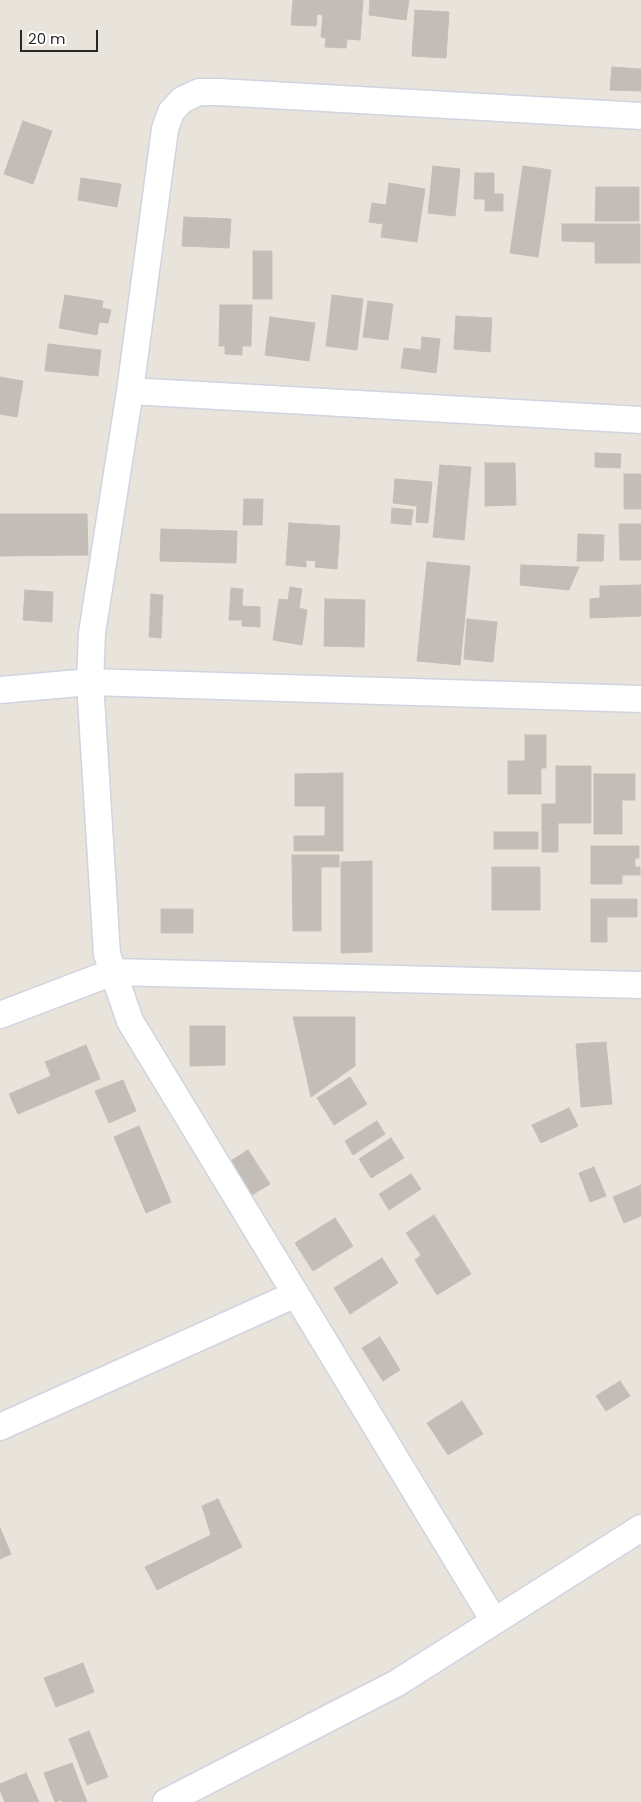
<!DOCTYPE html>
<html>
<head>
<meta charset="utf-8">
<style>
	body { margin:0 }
	#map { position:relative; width:641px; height:1802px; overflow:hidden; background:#e9e4db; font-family:Poppins,sans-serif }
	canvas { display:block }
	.scale { position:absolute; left:20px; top:30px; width:78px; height:22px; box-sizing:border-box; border:2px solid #282828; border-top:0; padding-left:6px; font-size:15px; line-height:18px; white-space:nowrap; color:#282828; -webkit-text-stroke:4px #fff; paint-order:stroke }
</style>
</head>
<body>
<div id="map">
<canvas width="641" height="1802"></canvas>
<div class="scale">20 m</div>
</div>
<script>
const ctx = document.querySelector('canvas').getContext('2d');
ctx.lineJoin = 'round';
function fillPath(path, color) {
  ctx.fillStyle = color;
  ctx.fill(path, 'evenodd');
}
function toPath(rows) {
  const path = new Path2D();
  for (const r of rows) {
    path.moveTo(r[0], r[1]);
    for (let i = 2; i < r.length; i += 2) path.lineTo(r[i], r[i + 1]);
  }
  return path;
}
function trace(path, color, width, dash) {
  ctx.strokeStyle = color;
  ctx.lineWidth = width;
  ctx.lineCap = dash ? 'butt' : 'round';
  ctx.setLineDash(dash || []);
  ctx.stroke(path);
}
const building = toPath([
	[293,0,363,0,360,40,347,39,346,48,325,47,326,38,321,37,323,15,317,14,316,26,291,25,293,0],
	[370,0,409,0,406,20,369,15,370,0],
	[415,10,449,12,446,58,412,56,415,10],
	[612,67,641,69,641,91,610,90,612,67],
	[23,121,52,131,33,184,4,174,23,121],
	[433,166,460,169,455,216,428,213,433,166],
	[523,166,551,170,538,257,510,253,523,166],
	[475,173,494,173,494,194,503,194,503,211,485,211,485,199,474,199,475,173],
	[81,178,121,184,117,207,78,200,81,178],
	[389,183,425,189,417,242,381,237,383,224,369,222,372,203,386,205,389,183],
	[596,187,639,187,639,221,595,221,596,187],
	[184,217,231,219,229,248,182,246,184,217],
	[562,224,640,224,640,263,595,263,595,242,562,241,562,224],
	[253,251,272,251,272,299,253,299,253,251],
	[65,295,103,301,102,308,111,310,108,323,99,322,97,335,59,328,65,295],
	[332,295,363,299,357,350,326,346,332,295],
	[368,301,393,304,388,340,363,337,368,301],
	[220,305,252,305,251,346,242,346,242,355,225,354,225,346,219,346,220,305],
	[456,316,492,318,490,352,454,349,456,316],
	[270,317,315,323,309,361,265,355,270,317],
	[422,337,440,339,436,373,401,368,404,348,421,350,422,337],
	[48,344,101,350,98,376,45,371,48,344],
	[0,377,23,381,17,417,0,414,0,377],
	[595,453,621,454,620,468,595,467,595,453],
	[485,463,515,463,516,505,485,506,485,463],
	[440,465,471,467,464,540,433,537,440,465],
	[624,474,641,474,641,509,624,509,624,474],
	[395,479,432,482,428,523,416,522,417,506,393,503,395,479],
	[244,499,263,499,262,525,243,525,244,499],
	[392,508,413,510,411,525,391,523,392,508],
	[0,514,87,514,88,555,0,556,0,514],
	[289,523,340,526,337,569,315,567,316,561,306,560,306,567,286,565,289,523],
	[619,524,641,524,641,560,620,560,619,524],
	[161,529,237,531,236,563,160,561,161,529],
	[578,534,604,535,603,561,577,561,578,534],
	[427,562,470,566,460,665,417,661,427,562],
	[521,565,579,567,569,590,520,585,521,565],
	[641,585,641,616,590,618,590,599,600,598,600,586,641,585],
	[290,587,302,589,299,608,307,610,302,645,273,640,279,599,288,600,290,587],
	[231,588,243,589,242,606,260,607,260,627,242,626,242,620,229,620,231,588],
	[25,590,53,592,52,622,23,620,25,590],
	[151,594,163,595,161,638,149,637,151,594],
	[325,599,365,600,364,647,324,646,325,599],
	[467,619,497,622,493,662,464,659,467,619],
	[525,735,546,735,546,768,541,768,541,794,508,794,508,761,525,761,525,735],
	[556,766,591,766,591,823,558,823,558,852,542,852,542,804,556,804,556,766],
	[343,773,343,851,294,851,294,836,325,836,325,806,295,806,295,774,343,773],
	[594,774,635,774,635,800,622,800,622,834,594,834,594,774],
	[494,832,538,832,538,849,494,849,494,832],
	[591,846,639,846,639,858,635,858,635,867,640,867,640,875,622,875,622,884,591,884,591,846],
	[292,855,339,855,339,867,321,867,321,931,293,931,292,855],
	[372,861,372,952,341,953,341,862,372,861],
	[492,867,540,867,540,910,492,910,492,867],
	[591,899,637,899,637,917,607,917,607,942,591,942,591,899],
	[161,909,193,909,193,933,161,933,161,909],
	[293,1017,355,1017,355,1066,311,1097,293,1017],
	[190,1026,225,1026,225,1065,190,1066,190,1026],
	[606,1042,612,1104,581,1107,576,1044,606,1042],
	[86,1045,100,1079,18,1114,9,1094,51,1076,45,1062,86,1045],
	[350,1077,367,1104,334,1125,317,1098,350,1077],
	[123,1080,136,1111,109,1123,95,1091,123,1080],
	[569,1108,578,1126,541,1143,532,1125,569,1108],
	[377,1121,385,1134,353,1155,345,1141,377,1121],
	[139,1126,171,1202,146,1213,114,1137,139,1126],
	[391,1138,404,1158,371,1178,359,1159,391,1138],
	[248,1150,270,1184,247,1198,226,1164,248,1150],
	[594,1167,606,1196,590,1202,579,1173,594,1167],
	[411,1174,421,1189,389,1210,379,1194,411,1174],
	[641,1185,641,1216,624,1223,613,1197,641,1185],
	[434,1215,471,1274,437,1295,415,1260,421,1255,406,1233,434,1215],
	[335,1218,353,1246,313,1271,295,1243,335,1218],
	[382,1258,398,1283,350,1314,334,1288,382,1258],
	[380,1337,400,1370,383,1381,362,1348,380,1337],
	[620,1381,630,1396,606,1411,596,1396,620,1381],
	[462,1401,483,1434,448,1455,427,1423,462,1401],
	[218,1499,242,1547,157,1590,145,1567,211,1535,202,1506,218,1499],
	[0,1528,11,1554,0,1559,0,1528],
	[83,1663,94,1692,56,1707,44,1678,83,1663],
	[89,1731,108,1777,87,1785,69,1739,89,1731],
	[72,1763,83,1792,55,1802,44,1773,72,1763],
	[26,1773,39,1802,5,1802,0,1790,0,1784,26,1773],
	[83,1792,87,1802,62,1802,61,1800,83,1792]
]);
fillPath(building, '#c2bdb7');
trace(building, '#c4bfb5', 1);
const street = toPath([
	[130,391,641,420],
	[0,690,90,682,641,699],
	[0,1015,113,972,641,985],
	[0,1427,296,1294],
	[494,1621,130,1021,107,954,90,682,92,633,130,391,165,129,171,112,182,100,199,92,219,92,641,116],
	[166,1802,397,1683,641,1528]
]);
trace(street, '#d0d3e0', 29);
trace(street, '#fff', 26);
</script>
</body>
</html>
